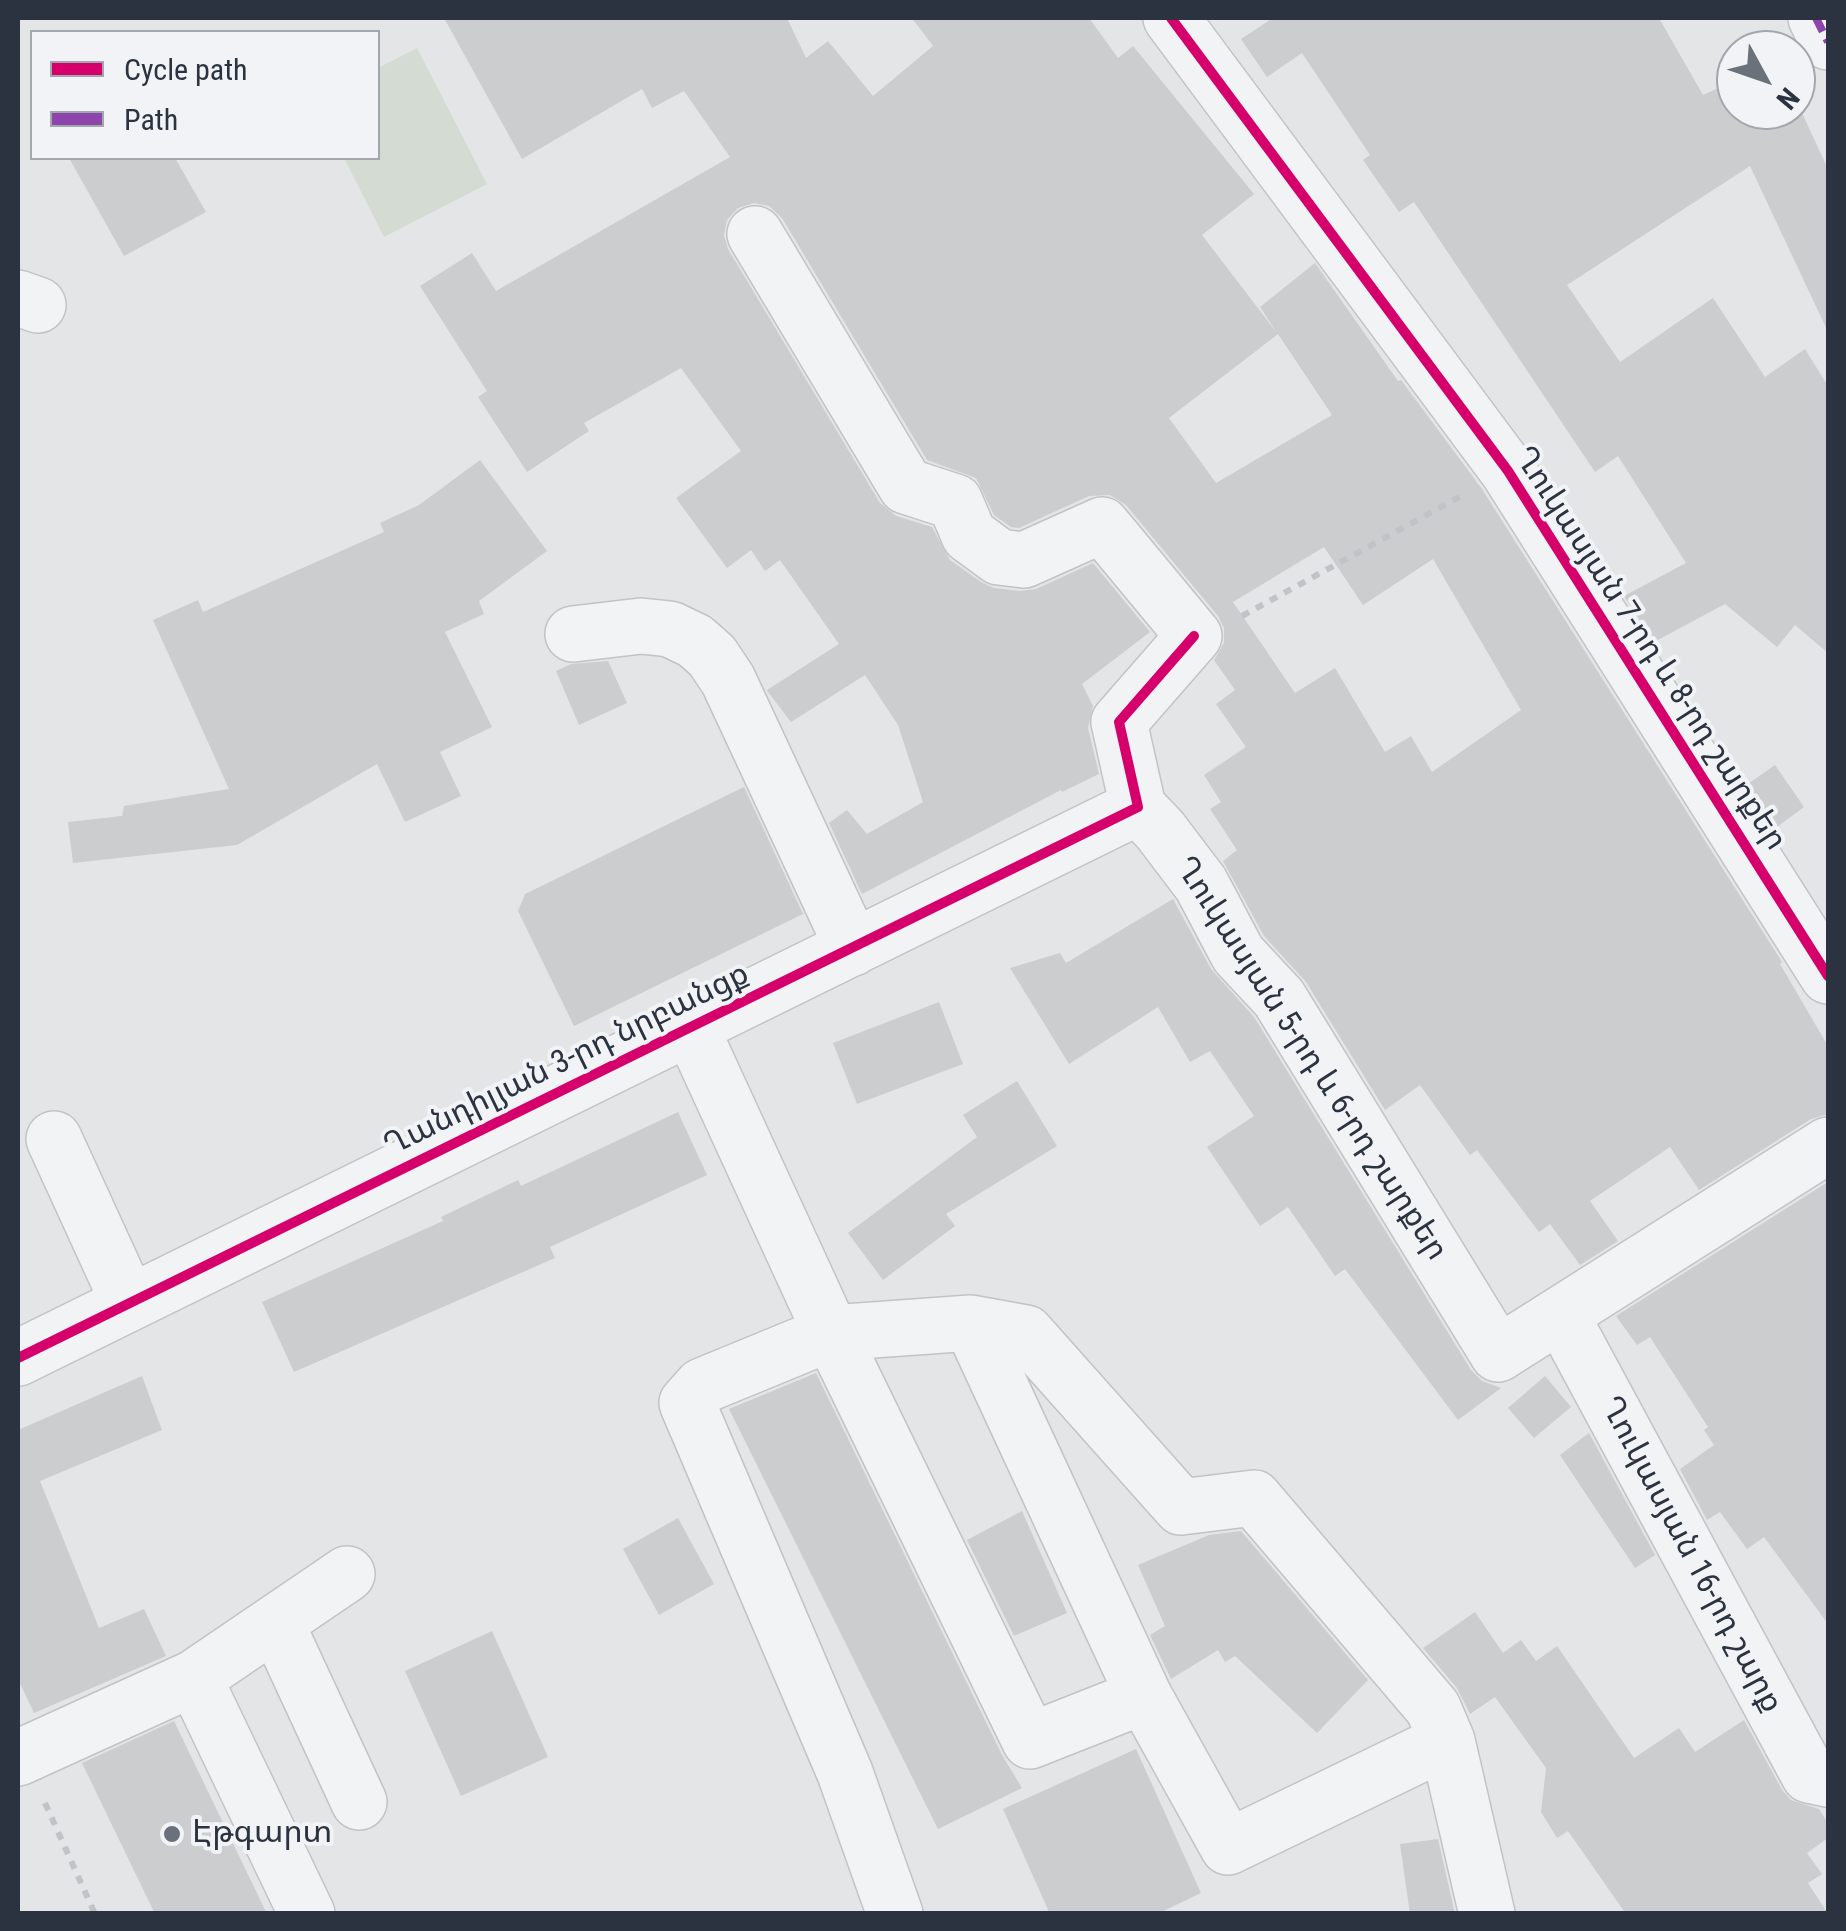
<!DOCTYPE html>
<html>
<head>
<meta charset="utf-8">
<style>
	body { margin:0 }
	#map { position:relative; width:1846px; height:1931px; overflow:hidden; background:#e3e5e7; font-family:"Roboto Condensed",sans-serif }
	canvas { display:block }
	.frame { position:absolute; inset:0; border:20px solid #2b3340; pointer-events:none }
	.legend { position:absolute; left:30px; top:30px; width:350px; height:130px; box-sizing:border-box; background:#f1f3f6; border:2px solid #a2a6ad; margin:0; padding:12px 18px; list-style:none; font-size:30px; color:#2b3340 }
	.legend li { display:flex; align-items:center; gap:20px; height:50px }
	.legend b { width:50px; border:2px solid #a2a6ad }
	.north { position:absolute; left:1716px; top:30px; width:100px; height:100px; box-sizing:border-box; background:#f1f3f6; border:2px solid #a2a6ad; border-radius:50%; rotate:130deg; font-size:28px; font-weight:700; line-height:40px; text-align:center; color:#2b3340 }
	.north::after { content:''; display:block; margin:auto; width:35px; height:45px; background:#6b717a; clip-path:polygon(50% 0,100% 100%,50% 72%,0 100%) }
</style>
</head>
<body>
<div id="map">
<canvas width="1846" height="1931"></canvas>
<div class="frame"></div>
<ul class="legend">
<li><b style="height:12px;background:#d6006c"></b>Cycle path</li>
<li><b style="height:12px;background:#8e44ad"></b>Path</li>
</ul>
<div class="north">N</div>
</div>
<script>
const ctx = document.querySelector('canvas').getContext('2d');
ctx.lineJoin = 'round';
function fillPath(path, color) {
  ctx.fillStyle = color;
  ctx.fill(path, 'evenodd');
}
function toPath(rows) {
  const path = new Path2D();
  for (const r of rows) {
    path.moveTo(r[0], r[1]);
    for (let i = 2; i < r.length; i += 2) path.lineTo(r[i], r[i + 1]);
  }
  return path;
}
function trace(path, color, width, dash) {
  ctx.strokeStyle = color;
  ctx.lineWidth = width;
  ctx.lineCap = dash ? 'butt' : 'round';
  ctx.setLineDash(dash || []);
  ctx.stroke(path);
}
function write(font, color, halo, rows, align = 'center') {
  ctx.font = font + ' "Roboto Condensed","Noto Sans Armenian",sans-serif';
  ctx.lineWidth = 8;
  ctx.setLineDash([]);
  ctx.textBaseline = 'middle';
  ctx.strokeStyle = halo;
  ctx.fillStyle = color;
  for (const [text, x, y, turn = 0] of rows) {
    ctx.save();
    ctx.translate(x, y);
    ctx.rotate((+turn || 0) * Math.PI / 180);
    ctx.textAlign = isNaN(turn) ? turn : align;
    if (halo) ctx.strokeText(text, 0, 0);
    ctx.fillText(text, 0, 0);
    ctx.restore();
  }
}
fillPath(toPath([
	[417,48,487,184,384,237,344,158,378,158,378,68]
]), '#d4dbd3');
fillPath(toPath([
	[444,18,787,18,806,58,828,41,873,96,933,46,912,18,1089,18,1118,58,1133,46,1254,194,1202,235,1277,333,1260,307,1315,263,1398,381,1401,380,1482,489,1782,962,1780,964,1828,1046,1828,1114,1811,1119,1699,1190,1670,1147,1590,1201,1618,1241,1580,1265,1550,1224,1539,1232,1477,1150,1470,1155,1420,1085,1385,1110,1306,982,1264,936,1223,861,1237,850,1210,809,1221,802,1204,775,1246,747,1216,704,1235,690,1214,660,1224,643,1224,628,1218,616,1126,505,1110,495,1089,496,1019,528,1011,527,994,515,976,478,927,460,782,218,769,206,754,203,738,208,727,220,724,235,728,249,880,503,896,516,932,527,950,560,981,582,994,588,1020,591,1036,589,1093,563,1150,632,1082,684,1093,706,1088,728,1099,774,1062,792,1061,790,862,894,829,823,847,810,867,834,923,802,898,725,865,675,791,722,768,692,767,690,839,644,780,560,765,571,751,550,727,568,676,498,741,451,681,368,584,423,589,431,527,472,478,397,487,391,420,286,472,253,496,291,730,157,684,91,652,108,642,89,522,159],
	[1278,334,1332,415,1216,483,1169,418],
	[1324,547,1363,605,1433,559,1521,710,1432,772,1411,736,1385,752,1335,668,1295,693,1233,602],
	[1273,18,1659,18,1703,95,1736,80,1736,110,1796,110,1796,100,1828,169,1828,332,1750,166,1567,285,1620,362,1713,298,1765,377,1805,349,1828,386,1828,653,1795,625,1777,647,1725,604,1654,642,1624,596,1686,563,1618,456,1595,472,1414,202,1399,212,1363,160,1370,155,1302,53,1267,77,1241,39],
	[69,158,175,158,206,212,124,256],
	[480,460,547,551,479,601,484,614,445,632,492,727,440,752,461,796,405,822,377,764,237,845,73,863,68,822,122,816,124,806,229,789,153,620,198,600,203,612,384,532,380,523,419,505],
	[608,661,627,703,579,725,556,671,571,664],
	[1775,765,1804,807,1773,830,1745,786],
	[744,787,803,914,574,1026,518,911,525,894],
	[1173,899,1211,969,1254,1017,1471,1370,1482,1381,1501,1388,1458,1420,1345,1269,1335,1276,1288,1207,1260,1226,1207,1147,1254,1116,1210,1051,1190,1062,1158,1007,1069,1064,1010,968,1060,953,1066,963],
	[939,1002,963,1064,857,1104,833,1043],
	[1017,1081,1057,1146,946,1214,955,1226,883,1280,848,1233,977,1137,963,1115],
	[678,1112,707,1175,550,1247,555,1258,294,1372,262,1302,443,1221,441,1217,518,1180,521,1186],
	[1828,1182,1828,1624,1764,1537,1747,1549,1720,1512,1707,1520,1680,1469,1714,1445,1704,1430,1708,1427,1650,1337,1637,1345,1616,1316],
	[816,1373,1002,1755,1022,1788,938,1829,729,1409],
	[142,1376,162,1430,40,1481,99,1628,144,1609,166,1656,34,1713,18,1679,18,1430],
	[1545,1376,1571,1407,1534,1438,1508,1408],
	[1589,1433,1655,1555,1635,1568,1560,1455],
	[1022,1511,1067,1613,1014,1636,967,1540],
	[678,1518,714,1584,659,1615,623,1549],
	[1241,1531,1368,1680,1317,1733,1235,1656,1225,1662,1218,1650,1171,1679,1150,1635,1165,1626,1138,1565,1209,1535],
	[1475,1612,1503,1653,1521,1640,1536,1661,1557,1646,1634,1758,1679,1728,1695,1752,1744,1720,1782,1790,1791,1800,1819,1809,1828,1823,1828,1838,1807,1853,1822,1874,1808,1883,1828,1914,1626,1914,1568,1831,1557,1838,1541,1812,1546,1768,1495,1697,1470,1714,1457,1688,1423,1648],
	[492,1631,548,1757,461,1796,405,1671],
	[174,1721,267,1914,155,1914,82,1763],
	[1136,1749,1201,1893,1157,1914,1050,1914,1003,1809],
	[1438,1839,1455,1914,1410,1914,1400,1844]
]), '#cbcdcf');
const minor = toPath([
	[1171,18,1508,471,1828,976],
	[1816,18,1828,42],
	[755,234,906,486,955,502,969,535,999,557,1024,560,1102,525,1194,636,1119,722,1138,807,1160,830,1201,884,1238,954,1279,998,1498,1354,1828,1145],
	[18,298,38,305],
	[573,634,641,626,670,629,695,641,712,656,728,680,853,948],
	[691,1028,831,1333,971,1323,1026,1333,1181,1507,1254,1498,1433,1708,1447,1741,1487,1914],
	[54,1139,129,1303],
	[1562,1317,1809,1775,1828,1779],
	[971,1323,1144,1696],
	[18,1358,1138,807],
	[276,1623,359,1802],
	[194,1678,307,1914],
	[18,1758,194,1678,347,1574],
	[895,1914,845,1773,687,1403,702,1386,831,1333,1030,1741,1144,1696,1228,1847,1447,1741]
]);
trace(minor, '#c1c3c5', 58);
trace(toPath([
	[1242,616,1463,495],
	[45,1803,95,1914]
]), '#c1c3c6', 6, [8, 8]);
trace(minor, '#f2f3f4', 55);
trace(toPath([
	[1816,18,1828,42]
]), '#8e44ad', 8, [15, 8]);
trace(toPath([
	[1171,18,1508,471,1828,976],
	[18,1358,1138,807,1119,722,1194,636]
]), '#d6006c', 10);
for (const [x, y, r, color] of [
	[172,1834,10,"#6b717a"]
]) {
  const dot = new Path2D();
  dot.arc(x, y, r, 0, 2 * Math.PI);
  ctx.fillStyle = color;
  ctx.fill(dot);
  trace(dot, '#f1f3f6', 4);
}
write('32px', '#2b3340', '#f1f3f6', [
	["Ղուկասյան 7-րդ և 8-րդ շարքեր",1649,649,57],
	["Ղուկասյան 5-րդ և 6-րդ շարքեր",1310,1059,57],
	["Ղանդիլյան 3-րդ նրբանցք",567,1061,-26],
	["Ղուկասյան 16-րդ շարք",1690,1555,62]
]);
write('32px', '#2b3340', '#f1f3f6', [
	["Էթգարտ",192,1834]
], 'left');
</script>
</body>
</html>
